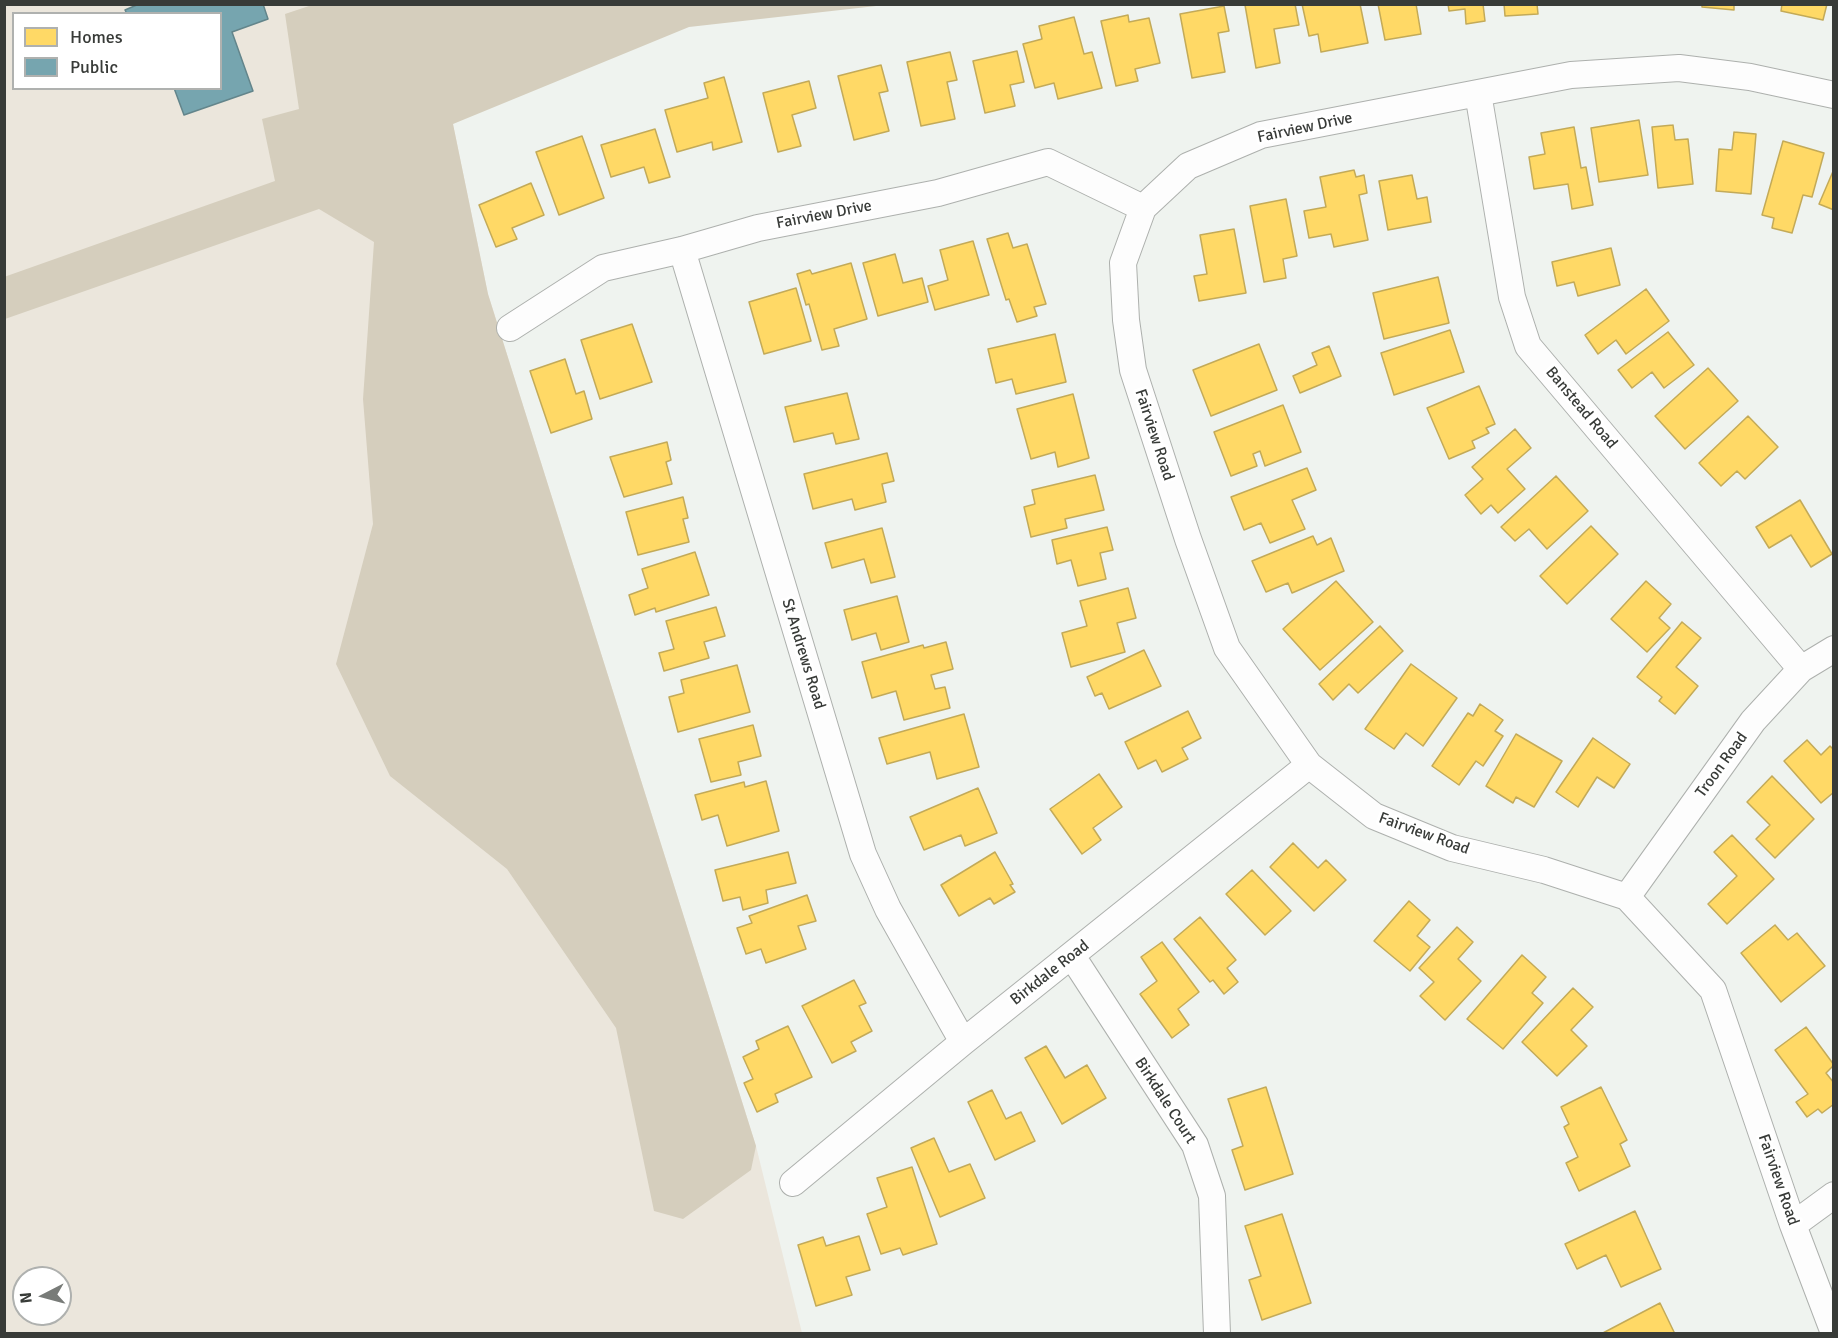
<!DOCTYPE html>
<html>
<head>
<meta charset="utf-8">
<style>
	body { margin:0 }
	#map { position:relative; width:1838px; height:1338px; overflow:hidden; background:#eff3ef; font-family:Signika,sans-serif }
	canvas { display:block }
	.frame { position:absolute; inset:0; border:6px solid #383b38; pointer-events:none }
	.legend { position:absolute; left:12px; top:12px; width:210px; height:78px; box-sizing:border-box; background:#fff; border:2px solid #afb1af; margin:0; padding:8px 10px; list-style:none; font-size:18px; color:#383b38 }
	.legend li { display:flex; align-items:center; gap:12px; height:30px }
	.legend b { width:30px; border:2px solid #afb1af }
	.north { position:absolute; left:12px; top:1266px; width:60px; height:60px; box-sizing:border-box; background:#fff; border:2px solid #afb1af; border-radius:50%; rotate:264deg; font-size:16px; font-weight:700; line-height:24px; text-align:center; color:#383b38 }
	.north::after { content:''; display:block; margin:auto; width:21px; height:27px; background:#787b78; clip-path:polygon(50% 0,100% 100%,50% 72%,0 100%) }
</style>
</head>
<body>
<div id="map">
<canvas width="1838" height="1338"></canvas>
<div class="frame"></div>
<ul class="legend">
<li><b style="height:16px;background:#ffd966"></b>Homes</li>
<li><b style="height:16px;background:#76a5af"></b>Public</li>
</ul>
<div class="north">N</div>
</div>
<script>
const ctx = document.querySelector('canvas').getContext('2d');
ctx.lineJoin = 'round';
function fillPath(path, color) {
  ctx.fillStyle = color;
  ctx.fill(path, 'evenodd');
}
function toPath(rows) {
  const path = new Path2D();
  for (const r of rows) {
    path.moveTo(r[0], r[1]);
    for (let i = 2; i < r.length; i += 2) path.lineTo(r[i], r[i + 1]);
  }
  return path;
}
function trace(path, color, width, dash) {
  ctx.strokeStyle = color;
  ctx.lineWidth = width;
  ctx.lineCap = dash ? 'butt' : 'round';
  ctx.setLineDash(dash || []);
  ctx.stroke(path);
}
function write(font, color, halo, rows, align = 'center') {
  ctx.font = font + ' Signika,sans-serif';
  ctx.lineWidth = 6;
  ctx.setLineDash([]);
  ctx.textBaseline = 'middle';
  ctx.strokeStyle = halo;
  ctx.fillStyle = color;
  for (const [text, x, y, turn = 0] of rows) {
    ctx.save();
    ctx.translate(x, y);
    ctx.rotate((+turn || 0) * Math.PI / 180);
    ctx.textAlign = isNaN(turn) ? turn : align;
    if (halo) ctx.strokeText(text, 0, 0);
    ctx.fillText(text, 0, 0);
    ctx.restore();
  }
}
fillPath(toPath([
	[5,5,687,5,453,124,488,294,756,1146,802,1333,5,1334],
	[14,14,220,14,220,88,14,88],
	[24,1278,60,1278,60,1314,24,1314]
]), '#ebe6dc');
fillPath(toPath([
	[312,5,885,5,689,27,453,124,488,294,756,1146,751,1170,683,1219,654,1211,616,1028,507,869,390,776,336,664,373,524,363,399,374,242,319,209,5,319,4,277,275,181,262,119,299,109,285,14]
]), '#d5cebd');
const homes = toPath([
	[1295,4,1299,25,1274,29,1280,63,1256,68,1245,5,1295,4],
	[1302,4,1360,4,1368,43,1321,52,1318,34,1309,36,1302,4],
	[1378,4,1416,4,1421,34,1385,40,1378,4],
	[1448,4,1483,4,1485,21,1466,24,1465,9,1449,11,1448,4],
	[1504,4,1537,4,1538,14,1505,16,1504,4],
	[1702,4,1734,4,1734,10,1702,7,1702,4],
	[1782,4,1827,4,1823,20,1781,11,1782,4],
	[1224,6,1229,31,1218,33,1225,72,1192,78,1180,14,1224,6],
	[1128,15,1129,22,1149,18,1160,63,1135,69,1138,81,1116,86,1101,21,1128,15],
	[1074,17,1084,54,1092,52,1102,88,1058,99,1054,83,1035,88,1023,44,1042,39,1039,26,1074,17],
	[1017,51,1024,82,1010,85,1015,106,985,113,973,61,1017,51],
	[950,52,957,80,947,82,955,119,921,126,907,62,950,52],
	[881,65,888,91,879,93,889,131,854,140,838,76,881,65],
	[724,77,742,142,713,150,712,142,677,152,665,110,708,98,704,83,724,77],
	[809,81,816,108,792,115,801,146,778,152,763,93,809,81],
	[1639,120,1648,175,1599,182,1591,128,1639,120],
	[1673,125,1675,140,1688,139,1693,184,1658,188,1652,127,1673,125],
	[1574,127,1581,168,1586,167,1593,205,1572,209,1568,184,1534,189,1529,157,1545,154,1541,133,1574,127],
	[655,129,670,177,649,183,644,167,611,177,601,145,655,129],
	[1734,132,1756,134,1751,194,1716,191,1719,149,1732,150,1734,132],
	[582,136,604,198,559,215,536,152,582,136],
	[1783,141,1824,153,1812,197,1803,195,1792,233,1772,228,1774,218,1762,215,1783,141],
	[1834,169,1834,210,1819,204,1834,169],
	[1354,170,1356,177,1364,175,1367,193,1359,195,1368,240,1334,247,1331,234,1309,238,1304,211,1326,207,1320,177,1354,170],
	[1412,175,1417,199,1427,197,1431,222,1388,230,1379,181,1412,175],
	[531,183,544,215,512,228,517,239,496,247,479,205,531,183],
	[1286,199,1297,256,1283,259,1286,278,1264,282,1250,206,1286,199],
	[1234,229,1246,293,1199,301,1194,276,1207,274,1200,235,1234,229],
	[1008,233,1013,248,1027,244,1046,304,1034,307,1037,316,1017,322,1009,299,1006,300,987,239,1008,233],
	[973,241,989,295,935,310,928,286,948,280,940,250,973,241],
	[1611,248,1620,285,1578,296,1574,282,1557,286,1552,262,1611,248],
	[895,254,903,283,922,278,928,302,878,316,863,263,895,254],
	[851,263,867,319,834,329,839,346,822,350,809,304,806,305,797,274,810,270,812,274,851,263],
	[1438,277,1449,323,1384,339,1373,293,1438,277],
	[796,288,811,341,764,354,749,302,796,288],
	[1646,289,1669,321,1626,354,1616,340,1598,354,1585,335,1646,289],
	[632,324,652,382,600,399,581,340,632,324],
	[1450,330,1464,372,1394,395,1381,353,1450,330],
	[1668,332,1694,365,1664,388,1652,372,1632,388,1618,370,1668,332],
	[1055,334,1066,382,1016,394,1012,379,996,383,988,349,1055,334],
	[1259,344,1277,390,1211,416,1193,370,1259,344],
	[1329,346,1341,376,1300,393,1293,376,1317,365,1312,353,1329,346],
	[565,359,576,394,584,391,592,419,551,433,530,371,565,359],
	[1708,368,1738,401,1685,449,1655,416,1708,368],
	[1479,386,1495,424,1486,428,1489,433,1472,441,1475,448,1449,459,1427,408,1479,386],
	[847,393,859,439,836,444,833,433,794,442,785,407,847,393],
	[1073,394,1089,458,1058,467,1055,452,1031,459,1017,409,1073,394],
	[1283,405,1301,452,1265,466,1260,451,1253,454,1257,466,1231,476,1214,432,1283,405],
	[1748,416,1778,447,1745,479,1737,471,1721,486,1699,463,1748,416],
	[1515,429,1531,448,1507,469,1525,489,1498,513,1491,505,1481,514,1465,495,1483,479,1472,467,1515,429],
	[667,442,671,460,666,462,672,484,624,497,610,457,667,442],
	[887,453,894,481,882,484,886,502,855,510,852,499,813,509,804,474,887,453],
	[1307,468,1316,490,1292,500,1305,529,1270,543,1261,523,1244,530,1231,497,1307,468],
	[1095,475,1104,510,1065,519,1067,528,1031,537,1024,507,1035,504,1032,490,1095,475],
	[1556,476,1588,511,1547,549,1529,529,1515,541,1501,527,1556,476],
	[683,497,688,518,683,519,689,542,638,555,626,512,683,497],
	[1800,500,1832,554,1811,567,1791,535,1769,548,1756,527,1800,500],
	[1591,526,1618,554,1567,604,1540,576,1591,526],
	[1107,527,1113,550,1100,553,1106,579,1078,586,1071,560,1057,564,1052,540,1107,527],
	[882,528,895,577,871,583,864,559,832,568,825,543,882,528],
	[1313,536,1317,545,1331,538,1344,571,1292,593,1288,583,1266,592,1252,561,1313,536],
	[695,552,709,595,656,612,655,608,635,615,629,595,648,588,642,569,695,552],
	[1336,581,1373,622,1320,670,1283,629,1336,581],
	[1646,581,1671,604,1659,618,1670,628,1647,652,1611,619,1646,581],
	[1128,588,1136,618,1117,623,1125,652,1071,667,1062,633,1087,626,1080,601,1128,588],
	[897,596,909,642,881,650,876,633,852,640,844,610,897,596],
	[716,607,725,636,704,642,709,658,664,671,659,653,674,649,666,621,716,607],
	[1682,622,1701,638,1676,667,1698,686,1675,714,1659,701,1662,697,1637,677,1682,622],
	[1380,626,1403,651,1358,693,1349,684,1333,700,1319,684,1380,626],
	[946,642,953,669,931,675,935,689,945,687,950,708,904,720,896,691,872,698,862,662,923,645,924,648,946,642],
	[1144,650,1161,686,1109,709,1102,693,1095,696,1087,677,1144,650],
	[1411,664,1457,698,1423,746,1406,733,1394,749,1365,729,1411,664],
	[737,665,750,712,678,732,669,697,684,693,681,680,737,665],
	[1480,704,1503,720,1495,731,1503,736,1483,766,1476,761,1459,785,1432,766,1468,713,1473,716,1480,704],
	[1188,711,1201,738,1182,748,1188,759,1162,772,1156,760,1138,769,1125,742,1188,711],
	[964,714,979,767,937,779,930,752,887,764,879,738,964,714],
	[753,725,761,756,738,762,741,775,711,782,699,739,753,725],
	[1516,734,1562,761,1534,807,1516,797,1513,803,1486,786,1516,734],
	[1593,738,1630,764,1614,788,1597,777,1578,807,1556,792,1593,738],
	[1807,740,1821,755,1830,746,1834,750,1834,792,1821,803,1784,761,1807,740],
	[1099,774,1122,807,1093,828,1101,840,1082,854,1050,809,1099,774],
	[1772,776,1814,819,1775,858,1756,839,1770,825,1747,802,1772,776],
	[766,781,779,831,727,846,718,815,702,820,695,795,744,782,745,787,766,781],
	[978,788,997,833,965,846,961,835,924,850,910,817,978,788],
	[1732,835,1774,879,1727,924,1708,904,1737,876,1714,852,1732,835],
	[1293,843,1318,868,1326,860,1346,880,1314,911,1270,867,1293,843],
	[788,852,796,883,766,890,768,903,743,910,740,897,723,901,715,870,788,852],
	[995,852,1013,884,1010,885,1015,892,994,904,990,898,959,916,941,885,995,852],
	[1252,870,1291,911,1265,935,1226,894,1252,870],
	[807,895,816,921,798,926,806,949,766,963,761,949,746,954,737,928,752,923,749,916,807,895],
	[1409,901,1430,920,1417,936,1430,947,1410,971,1374,941,1409,901],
	[1200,917,1236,960,1227,968,1238,982,1224,994,1213,980,1210,982,1174,939,1200,917],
	[1775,925,1788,940,1797,933,1825,966,1781,1002,1741,953,1775,925],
	[1457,927,1473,942,1458,959,1481,981,1445,1020,1420,996,1434,982,1419,968,1457,927],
	[1162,942,1199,992,1178,1009,1189,1025,1172,1038,1140,994,1157,981,1141,957,1162,942],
	[1522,955,1546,977,1532,993,1543,1003,1503,1049,1467,1019,1522,955],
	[854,980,866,1003,859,1006,872,1031,851,1042,856,1051,832,1063,802,1006,854,980],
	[1573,988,1593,1007,1571,1030,1587,1046,1557,1076,1522,1042,1573,988],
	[788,1026,812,1077,775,1094,778,1102,757,1112,744,1083,753,1079,743,1057,759,1049,756,1041,788,1026],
	[1806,1027,1834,1065,1826,1073,1834,1083,1834,1104,1822,1113,1818,1109,1807,1117,1796,1102,1808,1094,1775,1050,1806,1027],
	[1046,1046,1065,1078,1087,1065,1106,1098,1062,1124,1025,1058,1046,1046],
	[1266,1087,1293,1174,1245,1190,1232,1150,1243,1146,1228,1099,1266,1087],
	[1601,1087,1627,1140,1620,1144,1630,1166,1579,1191,1566,1163,1578,1157,1564,1127,1569,1124,1561,1107,1601,1087],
	[992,1090,1006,1119,1021,1112,1035,1141,995,1160,968,1102,992,1090],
	[934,1138,949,1172,970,1164,985,1198,940,1217,911,1148,934,1138],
	[912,1167,937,1244,903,1255,900,1248,881,1254,867,1214,887,1207,877,1178,912,1167],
	[1635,1211,1661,1269,1621,1287,1606,1255,1577,1269,1565,1244,1635,1211],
	[1282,1214,1311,1303,1262,1320,1249,1280,1261,1276,1245,1226,1282,1214],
	[859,1236,870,1270,846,1277,852,1295,816,1306,798,1245,823,1237,826,1246,859,1236],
	[1660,1303,1675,1334,1601,1334,1660,1303]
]);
fillPath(homes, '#ffd966');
trace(homes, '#c3aa58', 1.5);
const public = toPath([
	[139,4,263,4,268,19,232,32,253,91,184,115,174,88,220,88,220,14,127,14,125,10,139,4]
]);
fillPath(public, '#76a5af');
trace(public, '#63858b', 1.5);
const street = toPath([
	[1478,93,1512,297,1528,346,1801,669],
	[1143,208,1123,263,1126,320,1133,370,1188,539,1227,648,1309,765,1374,816,1452,848,1544,870,1627,897,1713,990,1793,1225,1834,1333],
	[682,250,863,854,888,909,963,1042],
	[510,328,603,268,682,250,758,228,938,193,1048,162,1143,208,1188,166,1261,135,1571,75,1679,68,1750,77,1834,95],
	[1627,897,1753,721,1801,669,1834,649],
	[1072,956,1195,1145,1212,1196,1217,1334],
	[793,1183,963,1042,1309,765],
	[1793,1225,1834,1195]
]);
trace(street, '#adb0ad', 28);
trace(street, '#fdfdfd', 26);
write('16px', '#383b38', '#fff', [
	["Fairview Drive",1305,128,-12],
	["Fairview Drive",824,215,-11],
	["Banstead Road",1581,408,50],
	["Fairview Road",1154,435,72],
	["St Andrews Road",803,654,73],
	["Troon Road",1722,765,-54],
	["Fairview Road",1424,834,20],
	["Birkdale Road",1050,973,-38],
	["Birkdale Court",1165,1101,57],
	["Fairview Road",1778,1180,71]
]);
</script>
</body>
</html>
